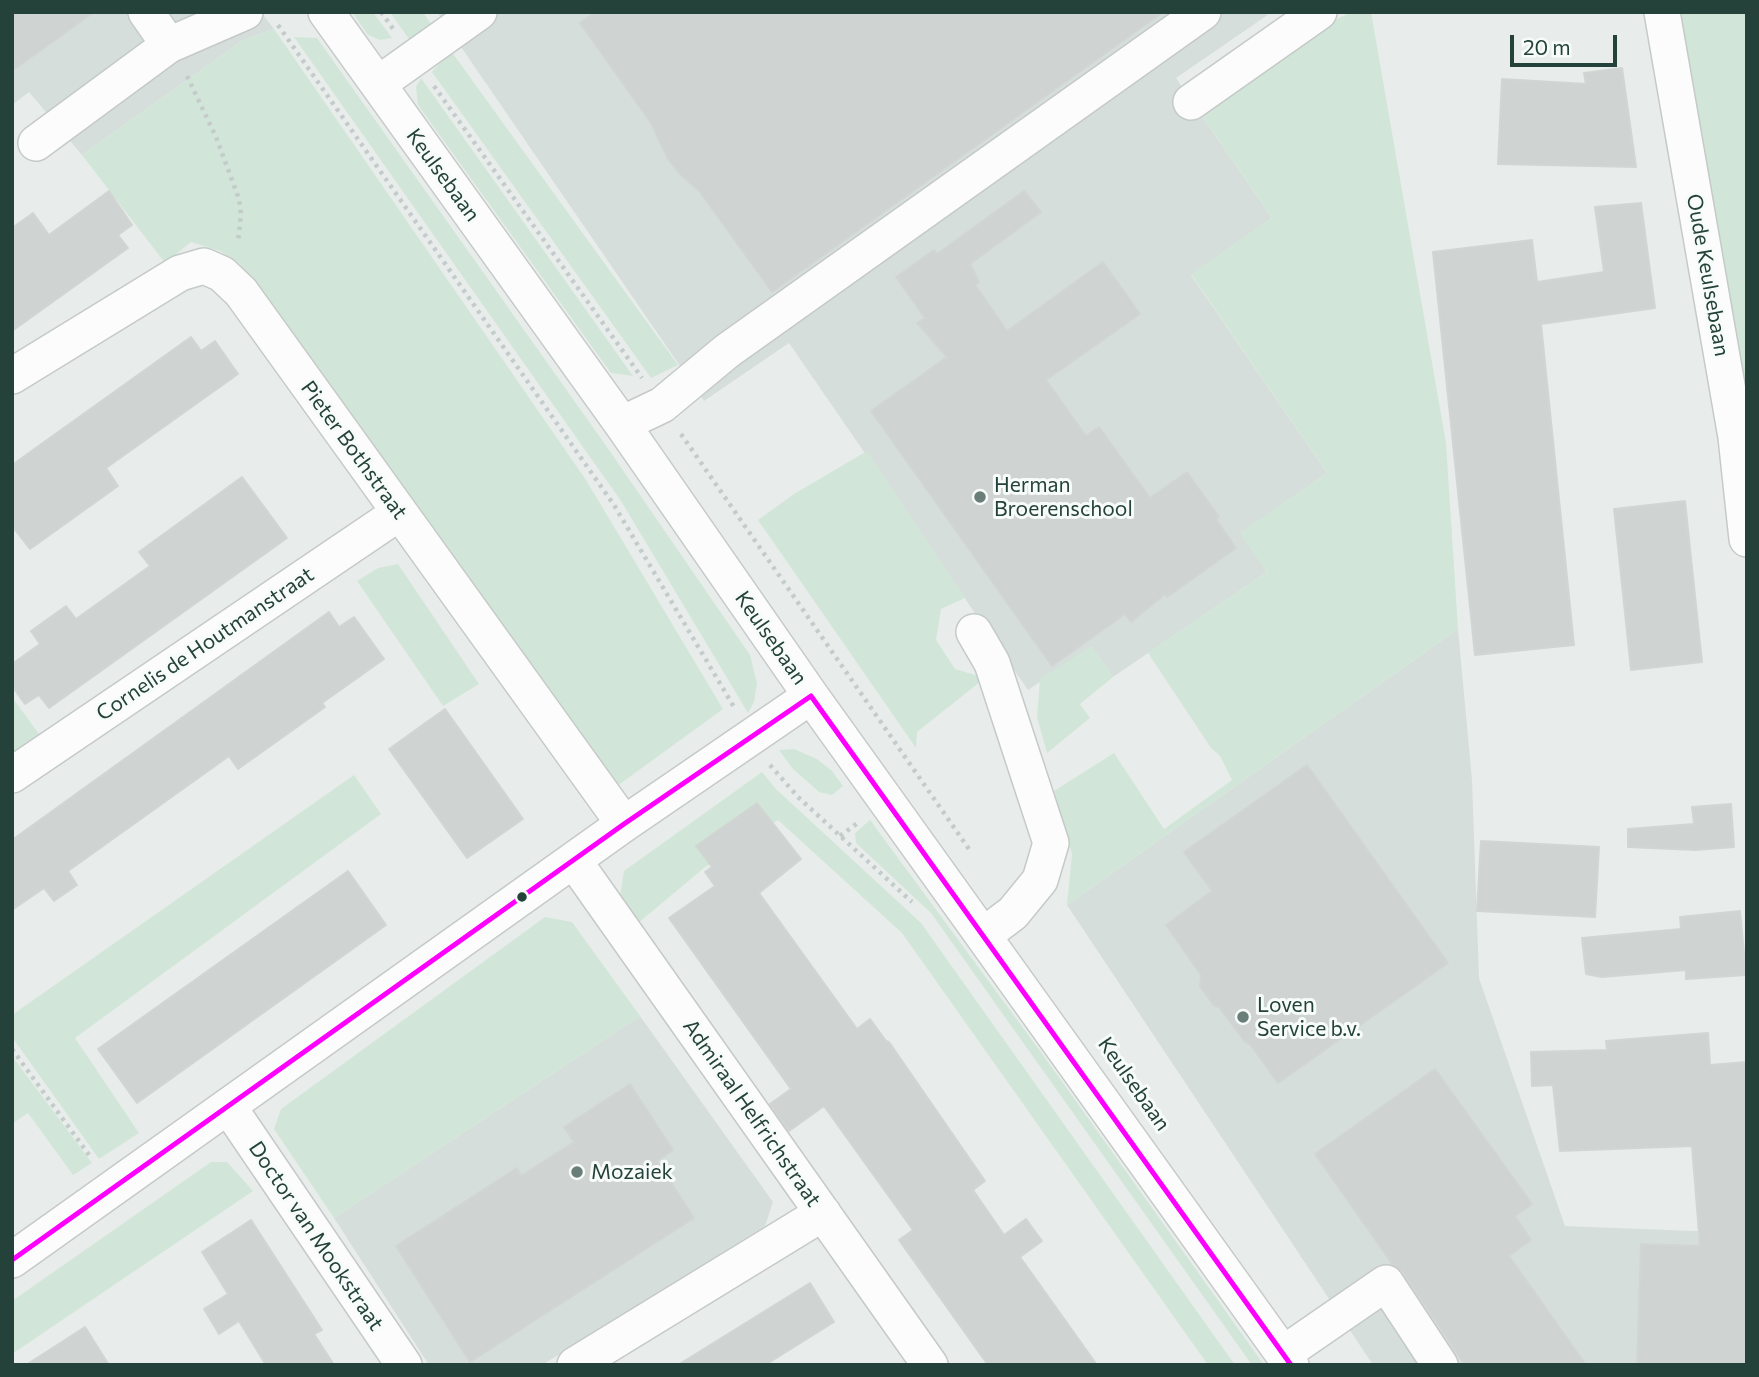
<!DOCTYPE html>
<html>
<head>
<meta charset="utf-8">
<style>
	body { margin:0 }
	#map { position:relative; width:1759px; height:1377px; overflow:hidden; background:#e8edeb; font-family:Commissioner,sans-serif }
	canvas { display:block }
	.frame { position:absolute; inset:0; border:14px solid #24423a; pointer-events:none }
	.scale { position:absolute; left:1510px; top:35px; width:107px; height:32px; box-sizing:border-box; border:4px solid #24423a; border-top:0; padding-left:9px; font-size:21px; line-height:24px; white-space:nowrap; color:#24423a; -webkit-text-stroke:5px #f7fbf9; paint-order:stroke }
</style>
</head>
<body>
<div id="map">
<canvas width="1759" height="1377"></canvas>
<div class="frame"></div>
<div class="scale">20 m</div>
</div>
<script>
const ctx = document.querySelector('canvas').getContext('2d');
ctx.lineJoin = 'round';
function fillPath(path, color) {
  ctx.fillStyle = color;
  ctx.fill(path, 'evenodd');
}
function toPath(rows) {
  const path = new Path2D();
  for (const r of rows) {
    path.moveTo(r[0], r[1]);
    for (let i = 2; i < r.length; i += 2) path.lineTo(r[i], r[i + 1]);
  }
  return path;
}
function trace(path, color, width, dash) {
  ctx.strokeStyle = color;
  ctx.lineWidth = width;
  ctx.lineCap = dash ? 'butt' : 'round';
  ctx.setLineDash(dash || []);
  ctx.stroke(path);
}
function write(font, color, halo, rows, align = 'center') {
  ctx.font = font + ' Commissioner,sans-serif';
  ctx.lineWidth = 6;
  ctx.setLineDash([]);
  ctx.textBaseline = 'middle';
  ctx.strokeStyle = halo;
  ctx.fillStyle = color;
  for (const [text, x, y, turn = 0] of rows) {
    ctx.save();
    ctx.translate(x, y);
    ctx.rotate((+turn || 0) * Math.PI / 180);
    ctx.textAlign = isNaN(turn) ? turn : align;
    if (halo) ctx.strokeText(text, 0, 0);
    ctx.fillText(text, 0, 0);
    ctx.restore();
  }
}
fillPath(toPath([
	[12,12,261,12,274,29,242,41,82,155,29,92,12,105],
	[437,12,1272,12,1176,78,1272,218,1191,275,1327,473,1241,533,1267,572,1113,677,1091,647,1028,690,789,343,704,401],
	[1458,629,1472,780,1479,978,1565,1226,1747,1233,1747,1365,1373,1365,1067,905],
	[640,1016,773,1202,765,1226,542,1365,429,1365,334,1218]
]), '#d6dedb');
fillPath(toPath([
	[352,12,373,12,392,38,380,40,368,35],
	[390,12,423,12,433,27,409,39],
	[1351,12,1371,12,1446,443,1458,629,1067,905,1072,854,1054,791,1114,753,1164,829,1232,780,1220,756,1211,748,1148,653,1267,572,1240,533,1327,473,1191,274,1272,218,1201,114,1320,28],
	[1677,12,1747,12,1747,445],
	[274,29,586,480,723,709,613,789,240,264,220,251,191,242,165,263,82,155,242,41],
	[294,37,317,38,607,447,750,655,757,683,754,702,748,713,621,501],
	[451,51,678,365,651,378,432,72],
	[421,78,633,376,611,373,418,105,416,87],
	[867,451,965,598,941,609,936,640,955,669,985,678,917,732,916,748,758,520,794,494],
	[398,564,479,684,443,706,357,581,378,568],
	[1092,646,1113,677,1080,704,1090,718,1047,753,1037,717,1040,679],
	[12,697,39,734,12,753],
	[794,749,817,759,832,771,843,786,832,795,819,792,792,768,779,750],
	[762,772,776,789,921,923,1235,1365,1208,1365,902,933,778,820,704,868,637,924,620,896,624,871],
	[354,775,381,814,75,1038,139,1133,99,1159,12,1037,12,1015],
	[870,820,1043,1055,1264,1365,1252,1365,931,913,856,843,855,833],
	[545,917,572,922,640,1016,334,1218,274,1129,281,1109],
	[12,1056,92,1163,73,1175,28,1113,12,1124],
	[211,1162,227,1162,253,1191,12,1354,12,1301]
]), '#d1e6d8');
const building = toPath([
	[12,12,94,12,12,71,12,12],
	[595,12,1163,12,772,292,700,192,681,175,668,159,651,123,580,23,595,12],
	[1622,68,1636,167,1498,164,1502,79,1586,84,1584,73,1622,68],
	[109,191,132,225,118,235,128,248,12,331,12,228,33,213,49,235,109,191],
	[1024,191,1041,212,970,264,979,282,975,285,1007,331,1103,262,1140,314,1046,380,1086,436,1099,427,1150,498,1187,472,1219,517,1216,519,1236,548,1167,597,1165,594,1131,622,1125,614,1052,666,871,411,947,357,917,323,925,318,896,277,934,250,937,254,1024,191],
	[1641,203,1655,308,1541,324,1574,645,1475,655,1433,252,1532,240,1537,282,1604,272,1595,207,1641,203],
	[191,337,201,351,215,341,238,374,106,468,118,486,30,549,12,526,12,465,191,337],
	[242,477,287,538,49,708,39,695,25,704,12,686,12,664,40,644,31,631,66,606,76,619,150,566,139,552,242,477],
	[1685,501,1702,662,1631,670,1614,509,1685,501],
	[329,612,339,627,354,617,384,659,322,703,325,707,238,769,229,756,68,871,77,885,54,901,44,888,12,910,12,840,329,612],
	[445,709,523,819,467,858,389,749,445,709],
	[1307,765,1448,963,1278,1083,1250,1044,1245,1042,1219,1007,1214,1006,1200,986,1201,975,1166,925,1212,891,1184,852,1307,765],
	[757,803,801,859,759,893,857,1029,870,1019,886,1041,889,1042,985,1181,973,1190,1004,1235,1026,1219,1042,1241,1020,1257,1097,1365,988,1365,899,1240,913,1230,824,1106,789,1131,770,1104,791,1089,669,918,715,886,705,872,712,867,696,846,757,803],
	[1731,804,1734,847,1696,850,1628,847,1628,829,1694,824,1692,807,1731,804],
	[1481,841,1599,847,1595,917,1477,911,1481,841],
	[348,871,386,925,137,1103,98,1049,348,871],
	[1740,911,1746,975,1686,979,1686,970,1602,977,1586,974,1582,938,1681,929,1680,917,1740,911],
	[1708,1033,1710,1065,1747,1062,1747,1365,1637,1365,1641,1244,1700,1246,1692,1146,1560,1151,1553,1085,1532,1086,1531,1052,1607,1050,1606,1041,1708,1033],
	[1435,1069,1532,1204,1515,1216,1531,1240,1509,1256,1586,1365,1465,1365,1403,1272,1393,1265,1315,1154,1435,1069],
	[630,1084,673,1150,657,1161,694,1218,470,1362,396,1246,517,1168,521,1176,574,1142,564,1127,630,1084],
	[251,1220,322,1330,314,1334,334,1365,266,1365,239,1321,219,1334,204,1309,228,1294,202,1252,251,1220],
	[810,1283,834,1322,765,1365,678,1365,810,1283],
	[85,1327,109,1365,26,1365,85,1327]
]);
fillPath(building, '#cfd4d2');
trace(building, '#d1d6d4', 2);
const minor = toPath([
	[146,12,169,45],
	[326,12,622,424,811,696,1291,1365],
	[1662,12,1736,437,1747,539],
	[378,84,479,12],
	[1191,102,1319,12],
	[36,143,169,45,245,12],
	[12,376,180,273,204,266,222,274,241,292,624,824],
	[622,424,662,405,727,351,1203,12],
	[974,632,992,663,1051,843,1040,880,1013,913,984,935],
	[12,775,399,513],
	[574,861,930,1365],
	[228,1106,404,1365],
	[12,1260,624,824,811,696],
	[1283,1354,1386,1283,1440,1365],
	[575,1365,823,1213]
]);
trace(minor, '#c5cac8', 38);
trace(toPath([
	[381,12,394,30],
	[278,25,614,505,734,707],
	[187,76,216,137,239,199,241,214,238,242],
	[434,86,642,378],
	[681,434,971,852],
	[770,765,798,797,912,902],
	[840,836,859,822],
	[12,1049,92,1159]
]), '#c3ccca', 4.5, [3.5, 5]);
trace(minor, '#fcfcfc', 35);
trace(toPath([
	[12,1260,624,824,811,696,1291,1365]
]), '#f0f', 5);
for (const [x, y, r, color] of [
	[980,497,7,"#697e78"],
	[522,897,6,"#24423a"],
	[1243,1017,7,"#697e78"],
	[577,1172,7,"#697e78"]
]) {
  const dot = new Path2D();
  dot.arc(x, y, r, 0, 2 * Math.PI);
  ctx.fillStyle = color;
  ctx.fill(dot);
  trace(dot, '#f7fbf9', 2.5);
}
write('21px', '#24423a', '#f7fbf9', [
	["Keulsebaan",443,175,54],
	["Oude Keulsebaan",1708,275,80],
	["Pieter Bothstraat",354,450,54],
	["Keulsebaan",771,638,55],
	["Cornelis de Houtmanstraat",205,644,-34],
	["Keulsebaan",1134,1084,55],
	["Admiraal Helfrichstraat",752,1113,55],
	["Doctor van Mookstraat",316,1236,56]
]);
write('21px', '#24423a', '#f7fbf9', [
	["Herman",994,485],
	["Broerenschool",994,509],
	["Loven",1257,1005],
	["Service b.v.",1257,1029],
	["Mozaiek",591,1172]
], 'left');
</script>
</body>
</html>
